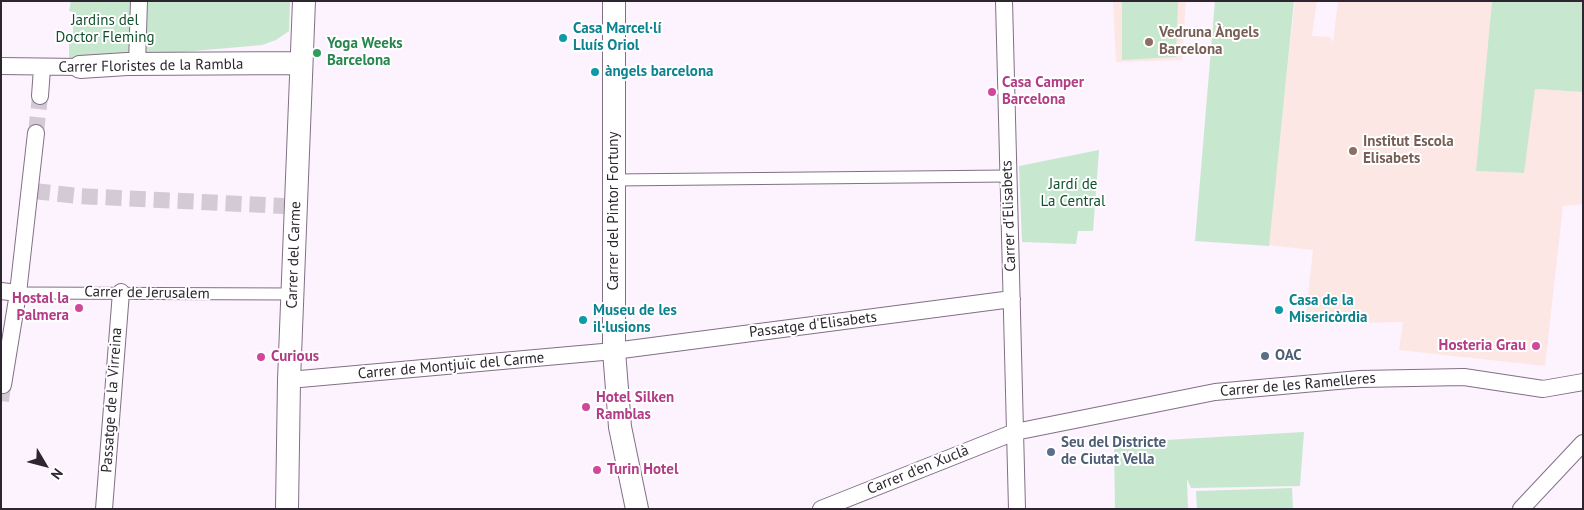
<!DOCTYPE html>
<html>
<head>
<meta charset="utf-8">
<style>
	body { margin:0 }
	#map { position:relative; width:1584px; height:510px; overflow:hidden; background:#fcf3fe; font-family:"PT Sans",sans-serif }
	canvas { display:block }
	.frame { position:absolute; inset:0; border:2px solid #2d252f; pointer-events:none }
	.north { position:absolute; left:20px; top:440px; width:50px; height:50px; -webkit-text-stroke:4px #fff; paint-order:stroke; rotate:127deg; font-size:14px; font-weight:700; line-height:20px; text-align:center; color:#2d252f }
	.north::after { content:''; display:block; margin:auto; width:18px; height:22px; background:#2d252f; clip-path:polygon(50% 0,100% 100%,50% 72%,0 100%) }
</style>
</head>
<body>
<div id="map">
<canvas width="1584" height="510"></canvas>
<div class="frame"></div>
<div class="north">N</div>
</div>
<script>
const ctx = document.querySelector('canvas').getContext('2d');
ctx.lineJoin = 'round';
function fillPath(path, color) {
  ctx.fillStyle = color;
  ctx.fill(path, 'evenodd');
}
function toPath(rows) {
  const path = new Path2D();
  for (const r of rows) {
    path.moveTo(r[0], r[1]);
    for (let i = 2; i < r.length; i += 2) path.lineTo(r[i], r[i + 1]);
  }
  return path;
}
function trace(path, color, width, dash) {
  ctx.strokeStyle = color;
  ctx.lineWidth = width;
  ctx.lineCap = dash ? 'butt' : 'round';
  ctx.setLineDash(dash || []);
  ctx.stroke(path);
}
function write(font, color, halo, rows, align = 'center') {
  ctx.font = font + ' "PT Sans",sans-serif';
  ctx.lineWidth = 4;
  ctx.setLineDash([]);
  ctx.textBaseline = 'middle';
  ctx.strokeStyle = halo;
  ctx.fillStyle = color;
  for (const [text, x, y, turn = 0] of rows) {
    ctx.save();
    ctx.translate(x, y);
    ctx.rotate((+turn || 0) * Math.PI / 180);
    ctx.textAlign = isNaN(turn) ? turn : align;
    if (halo) ctx.strokeText(text, 0, 0);
    ctx.fillText(text, 0, 0);
    ctx.restore();
  }
}
fillPath(toPath([
	[1113,1,1186,1,1182,60,1116,62],
	[1295,1,1317,1,1312,36,1330,37,1333,42,1338,1,1492,1,1476,171,1523,173,1535,89,1583,92,1583,204,1563,206,1545,366,1399,350,1403,322,1305,324,1313,250,1267,245]
]), '#fce7e5');
fillPath(toPath([
	[71,1,290,1,289,31,276,40,262,45,69,62,69,36,73,35,73,12,69,11],
	[1122,1,1178,1,1176,57,1122,60],
	[1215,1,1294,1,1269,246,1195,241],
	[1492,1,1583,1,1583,92,1535,89,1524,173,1476,171],
	[1099,150,1093,231,1078,231,1076,244,1022,242,1019,166],
	[1304,432,1300,486,1191,488,1187,479,1188,509,1115,509,1114,443],
	[1292,488,1293,509,1197,509,1196,491]
]), '#c7e7cf');
trace(toPath([
	[36,133,40,96],
	[34,191,78,196,284,206],
	[1,401,3,385]
]), '#d3cad5', 16, [16, 8]);
const service = toPath([
	[614,180,1007,176],
	[18,293,293,294]
]);
const pedestrian = toPath([
	[1004,1,1017,509],
	[137,64,139,1],
	[1,66,80,67],
	[40,96,42,68],
	[1,291,18,293],
	[289,380,614,351,1012,299],
	[3,385,18,293,36,133],
	[104,509,121,292],
	[821,509,1015,432,1215,392,1360,379,1464,377,1543,389,1583,382],
	[1521,509,1583,443]
]);
const minor = toPath([
	[614,1,614,351,620,427,637,509],
	[80,67,127,64,301,63],
	[287,509,289,380,304,1]
]);
trace(service, '#826f86', 13);
trace(pedestrian, '#826f86', 18);
trace(minor, '#826f86', 24);
trace(service, '#fff', 11);
trace(pedestrian, '#fff', 16);
trace(minor, '#fff', 22);
for (const [x, y, r, color] of [
	[563,38,5,"#0f9aa8"],
	[1149,42,5,"#8d6e63"],
	[317,53,5,"#2e9e5b"],
	[595,72,5,"#0f9aa8"],
	[992,92,5,"#d1479c"],
	[1353,151,5,"#8d6e63"],
	[79,308,5,"#d1479c"],
	[1279,310,5,"#0f9aa8"],
	[583,320,5,"#0f9aa8"],
	[1536,346,5,"#d1479c"],
	[1265,356,5,"#5c6f8a"],
	[261,357,5,"#d1479c"],
	[586,407,5,"#d1479c"],
	[1051,452,5,"#5c6f8a"],
	[597,470,5,"#d1479c"]
]) {
  const dot = new Path2D();
  dot.arc(x, y, r, 0, 2 * Math.PI);
  ctx.fillStyle = color;
  ctx.fill(dot);
  trace(dot, '#fff', 2);
}
write('15px', '#10502c', '#fff', [
	["Jardins del",105,21],
	["Doctor Fleming",105,38],
	["Jardí de",1073,185],
	["La Central",1073,202]
]);
write('bold 15px', '#0d838f', '#fff', [
	["Casa Marcel·lí",573,29],
	["Lluís Oriol",573,46],
	["àngels barcelona",605,72],
	["Casa de la",1289,301],
	["Misericòrdia",1289,318],
	["Museu de les",593,311],
	["il·lusions",593,328]
], 'left');
write('bold 15px', '#785e54', '#fff', [
	["Vedruna Àngels",1159,33],
	["Barcelona",1159,50],
	["Institut Escola",1363,142],
	["Elisabets",1363,159]
], 'left');
write('bold 15px', '#27864d', '#fff', [
	["Yoga Weeks",327,44],
	["Barcelona",327,61]
], 'left');
write('15px', '#2d252f', '#fff', [
	["Carrer Floristes de la Rambla",151,66,-1],
	["Carrer del Pintor Fortuny",614,211,-90],
	["Carrer d'Elisabets",1009,216,-92],
	["Carrer del Carme",294,255,-88],
	["Carrer de Jerusalem",147,293,1],
	["Passatge d'Elisabets",813,325,-7],
	["Carrer de Montjuïc del Carme",451,366,-5],
	["Carrer de les Ramelleres",1298,385,-5],
	["Passatge de la Virreina",112,400,-86],
	["Carrer d'en Xuclà",918,470,-22]
]);
write('bold 15px', '#b23c85', '#fff', [
	["Casa Camper",1002,83],
	["Barcelona",1002,100],
	["Hostal la",69,299,"right"],
	["Palmera",69,316,"right"],
	["Hosteria Grau",1526,346,"right"],
	["Curious",271,357],
	["Hotel Silken",596,398],
	["Ramblas",596,415],
	["Turin Hotel",607,470]
], 'left');
write('bold 15px', '#4e5e75', '#fff', [
	["OAC",1275,356],
	["Seu del Districte",1061,443],
	["de Ciutat Vella",1061,460]
], 'left');
</script>
</body>
</html>
